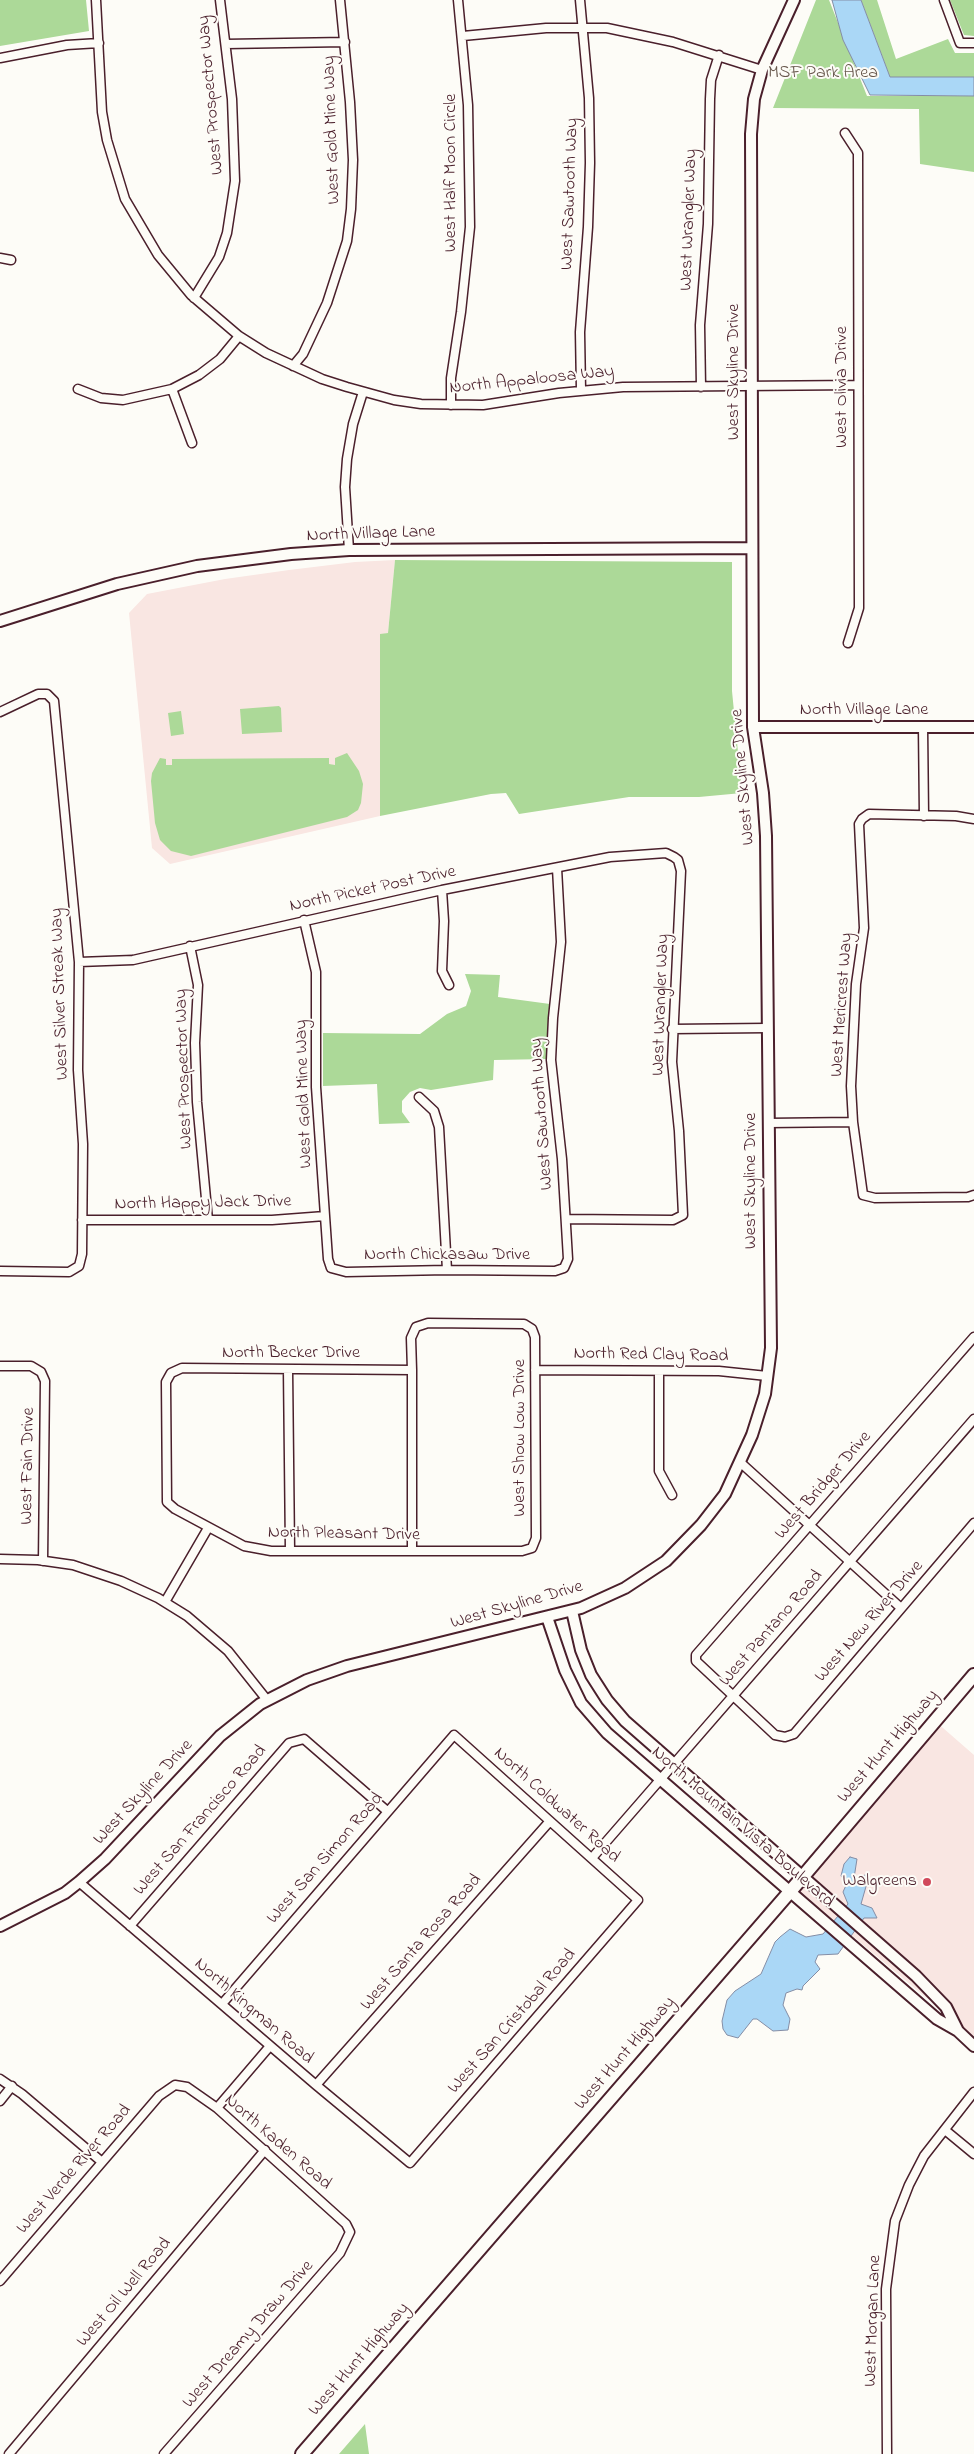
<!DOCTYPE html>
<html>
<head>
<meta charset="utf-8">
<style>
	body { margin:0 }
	canvas { display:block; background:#fdfcf7 }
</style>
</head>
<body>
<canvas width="974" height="2454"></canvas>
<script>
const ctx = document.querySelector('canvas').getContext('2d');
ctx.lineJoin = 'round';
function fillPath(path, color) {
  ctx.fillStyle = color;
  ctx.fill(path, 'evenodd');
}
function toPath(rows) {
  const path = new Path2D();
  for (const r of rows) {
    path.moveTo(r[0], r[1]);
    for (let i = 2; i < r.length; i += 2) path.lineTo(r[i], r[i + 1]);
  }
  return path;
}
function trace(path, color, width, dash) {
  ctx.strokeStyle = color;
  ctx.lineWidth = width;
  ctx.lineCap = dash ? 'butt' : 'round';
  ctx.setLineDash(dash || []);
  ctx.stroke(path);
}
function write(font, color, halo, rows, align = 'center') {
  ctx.font = font + ' "Indie Flower",sans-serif';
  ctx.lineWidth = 4;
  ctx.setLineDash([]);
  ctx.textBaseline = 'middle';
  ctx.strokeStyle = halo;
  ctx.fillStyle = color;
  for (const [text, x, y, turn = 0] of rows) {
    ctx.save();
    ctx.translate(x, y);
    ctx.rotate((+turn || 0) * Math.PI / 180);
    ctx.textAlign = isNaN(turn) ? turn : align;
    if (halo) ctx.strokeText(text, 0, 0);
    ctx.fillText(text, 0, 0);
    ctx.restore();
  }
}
fillPath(toPath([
	[395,560,388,633,380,635,380,816,170,864,152,848,129,613,147,594,225,579,289,570,355,562],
	[935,1721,974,1755,974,2046,930,2001,794,1887]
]), '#f9e6e2');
fillPath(toPath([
	[0,0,86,0,89,31,0,46],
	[816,0,829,0,867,96,974,96,974,172,920,164,919,109,773,108],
	[861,0,877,0,896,59,948,39,955,53,974,53,974,77,890,77],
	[950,0,974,0,974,36,964,35],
	[395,560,732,562,732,691,742,793,699,797,629,797,519,814,506,793,491,794,380,816,380,634,388,633],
	[279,706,281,708,282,732,242,734,240,709],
	[181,711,184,734,171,736,168,713],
	[347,753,359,771,363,784,361,803,358,810,347,817,191,856,171,851,160,840,155,823,151,781,152,773,160,758,166,759,166,765,172,765,172,759,329,758,329,764,335,765,335,758],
	[465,974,500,975,498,997,550,1004,547,1059,494,1060,493,1080,431,1090,420,1088,410,1092,402,1101,402,1112,410,1123,379,1124,377,1084,323,1086,323,1033,420,1034,447,1014,466,1006,471,991],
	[365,2424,369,2454,339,2454]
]), '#acd998');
const water = toPath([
	[832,0,861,0,890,77,974,77,974,96,870,95,843,40,832,0],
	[850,1857,857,1859,854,1878,856,1879,865,1875,869,1876,861,1904,872,1908,877,1918,864,1918,838,1954,818,1955,815,1962,820,1969,803,1986,802,1990,797,1989,786,1993,783,2005,790,2019,788,2030,773,2031,757,2019,753,2019,738,2038,727,2035,723,2029,722,2021,727,2000,735,1991,761,1974,775,1942,780,1937,790,1929,806,1937,823,1934,848,1904,843,1892,847,1883,841,1876,844,1864,850,1857]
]);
fillPath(water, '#aad7f6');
trace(water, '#848da5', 1);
const minor = toPath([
	[96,0,102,112,107,140,125,199,158,255,191,295,239,336,266,353,322,379,347,387,394,400,421,404,483,405,559,393,623,387,858,385],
	[580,0,589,98,590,163,588,227,580,332,581,390],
	[944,0,960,43,974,43],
	[463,36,546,28,607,28,673,42,762,70],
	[226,44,345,42],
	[0,58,67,45,99,43],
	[845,133,858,153,859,608,848,643],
	[0,258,11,260],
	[194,298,219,257,227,233,235,181,232,99,220,0],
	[293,366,303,354,327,303,347,241,351,209,353,160,350,102,340,0],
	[701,387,700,325,708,224,710,99,711,80,719,55],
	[78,389,101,398,123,400,172,389,199,375,220,359,239,336],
	[172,389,192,443],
	[451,405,451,378,461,312,470,227,468,105,458,0],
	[349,550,345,487,347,459,353,424,363,392],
	[0,712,38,694,47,694,54,701,79,962,78,1070,83,1144,82,1254,79,1266,69,1272,0,1271],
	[923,727,924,816],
	[974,819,956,816,869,814,862,819,859,824,864,928,856,984,851,1086,853,1122,863,1195,875,1198,968,1197,974,1195],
	[442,890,444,921,442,971,449,985],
	[304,920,316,972,316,1087,328,1259,331,1268,346,1272,447,1270,555,1271,564,1268,568,1259,562,1159,551,1060,553,1018,561,942,557,868],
	[190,946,198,985,195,1043,197,1102,208,1220],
	[79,962,133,960,442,890,610,857,666,853,674,857,678,860,681,871,672,1062,679,1131,683,1215,673,1220,566,1219],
	[672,1029,767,1028],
	[419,1097,434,1111,439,1127,447,1270],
	[768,1123,853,1122],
	[82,1220,272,1220,325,1216],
	[974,1337,696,1655,696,1661,775,1735,785,1737,794,1734,974,1523],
	[0,1366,31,1366,41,1372,45,1381,43,1561],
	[288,1369,290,1551],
	[412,1370,182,1368,171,1373,166,1382,167,1502,175,1509,244,1546,271,1551,522,1551,532,1548,536,1538,535,1337,532,1329,524,1324,428,1323,416,1327,411,1338,412,1370,412,1551],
	[535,1370,719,1371,767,1376],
	[659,1371,659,1471,672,1495],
	[741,1463,901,1608],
	[0,1559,38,1560,73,1565,121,1581,158,1598,187,1616,228,1651,267,1700],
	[165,1602,208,1528],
	[592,1858,974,1419],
	[79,1882,316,2085,410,2163,638,1900,454,1735,222,2004],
	[130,1926,289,1743,304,1739,387,1811],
	[0,2079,22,2094,102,2162],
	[316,2085,550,1821],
	[0,2101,12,2086],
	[217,2108,270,2046],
	[945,2130,974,2154],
	[0,2281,159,2096,175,2085,187,2087,217,2108,346,2224,350,2232,340,2253,164,2454],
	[9,2454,265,2150],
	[887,2454,886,2289,895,2221,909,2185,924,2156,974,2092]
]);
const tertiary = toPath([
	[0,621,117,584,197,566,291,554,349,550,752,548],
	[753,727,974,727],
	[572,1611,581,1650,591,1675,607,1700,625,1721,916,1976,946,2007,958,2031],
	[547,1617,565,1670,581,1703,607,1733,937,2019,958,2031,974,2046],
	[0,1926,65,1893,79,1882,105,1859,220,1736,260,1704,307,1680,347,1666,581,1608,625,1588,666,1561,701,1525,725,1494,752,1435,765,1394,771,1348,766,836,763,793,753,727,751,134,754,99,762,70,794,0]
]);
const primary = toPath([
	[302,2454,794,1887,974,1675]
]);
trace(minor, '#4a1f2b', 11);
trace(tertiary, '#4a1f2b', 14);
trace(primary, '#4a1f2b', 16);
trace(minor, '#fdfcf7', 8);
trace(tertiary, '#fdfcf7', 10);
trace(primary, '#fdfcf7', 12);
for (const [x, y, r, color] of [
	[927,1882,5,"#d1495b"]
]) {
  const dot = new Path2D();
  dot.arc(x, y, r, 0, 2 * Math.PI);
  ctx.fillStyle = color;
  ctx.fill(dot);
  trace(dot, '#fdfcf7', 2);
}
write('18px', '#67574c', '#fdfcf7', [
	["MSF Park Area",823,74]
]);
write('18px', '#4a1f2b', '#fdfcf7', [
	["West Prospector Way",212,95,-95],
	["West Gold Mine Way",333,130,-92],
	["West Half Moon Circle",452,173,-90],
	["West Sawtooth Way",571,194,-88],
	["West Wrangler Way",690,220,-88],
	["West Skyline Drive",735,372,-90],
	["North Appaloosa Way",532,381,-6],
	["West Olivia Drive",843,387,-90],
	["North Village Lane",371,535,-2],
	["North Village Lane",864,711],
	["West Skyline Drive",744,777,-95],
	["North Picket Post Drive",373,890,-12],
	["West Silver Streak Way",61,994,-92],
	["West Wrangler Way",662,1005,-88],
	["West Mericrest Way",843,1005,-86],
	["West Prospector Way",185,1069,-92],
	["West Gold Mine Way",305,1094,-92],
	["West Sawtooth Way",543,1114,-94],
	["West Skyline Drive",752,1181,-90],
	["North Happy Jack Drive",203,1204,-1],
	["North Chickasaw Drive",447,1256],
	["North Becker Drive",291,1354],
	["North Red Clay Road",651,1356,1],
	["West Show Low Drive",521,1438,-90],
	["West Fain Drive",29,1466,-89],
	["West Bridger Drive",824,1486,-49],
	["North Pleasant Drive",344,1535,1],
	["West Skyline Drive",517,1606,-16],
	["West New River Drive",870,1622,-49],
	["West Pantano Road",772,1629,-49],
	["West Hunt Highway",889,1747,-49],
	["West Skyline Drive",144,1793,-47],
	["North Coldwater Road",556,1806,42],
	["West San Francisco Road",201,1821,-49],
	["North Mountain Vista Boulevard",742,1828,41],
	["West San Simon Road",326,1859,-49],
	["West Santa Rosa Road",422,1943,-49],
	["North Kingman Road",253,2012,41],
	["West San Cristobal Road",513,2022,-49],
	["West Hunt Highway",626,2054,-49],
	["North Kaden Road",277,2143,41],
	["West Verde River Road",75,2170,-49],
	["West Oil Well Road",125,2293,-50],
	["West Morgan Lane",874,2321,-88],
	["West Dreamy Draw Drive",249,2335,-49],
	["West Hunt Highway",360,2360,-49]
]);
write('18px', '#4a1f2b', '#fdfcf7', [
	["Walgreens",917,1882]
], 'right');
</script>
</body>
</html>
